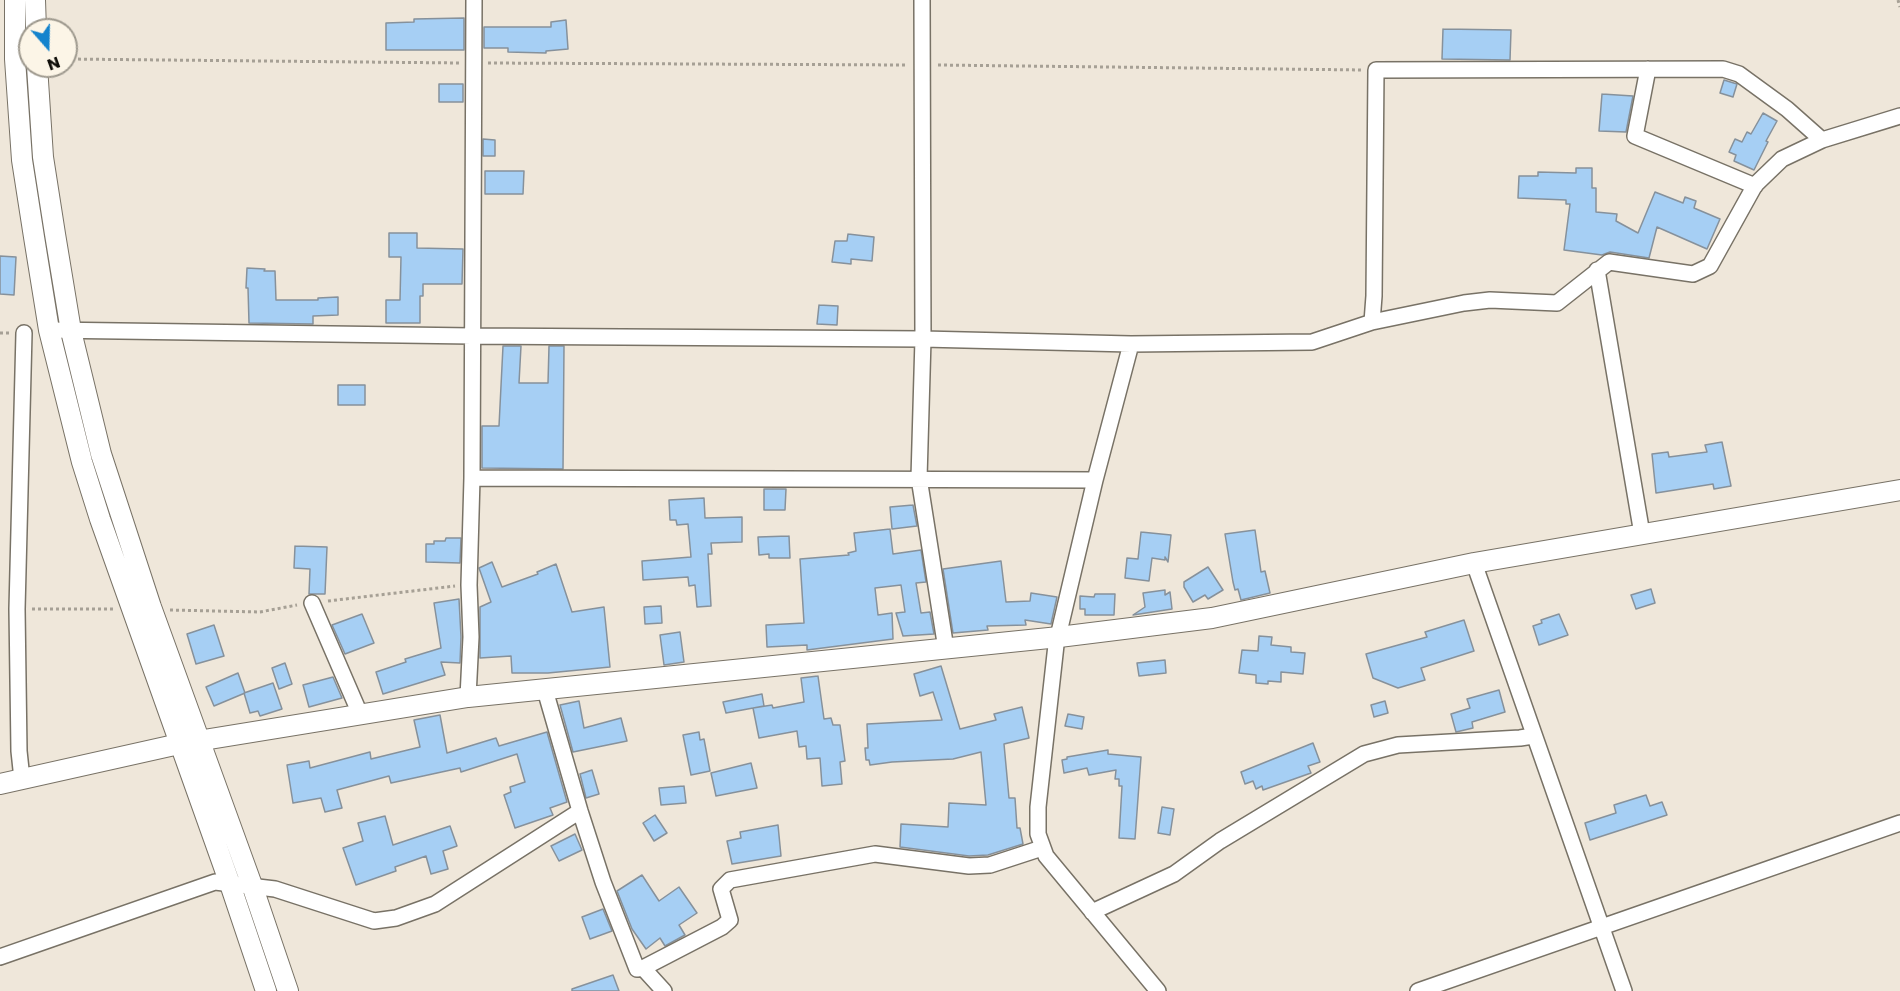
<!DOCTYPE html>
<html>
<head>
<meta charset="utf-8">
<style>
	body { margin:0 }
	#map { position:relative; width:1900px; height:991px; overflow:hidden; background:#efe7da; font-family:Poppins,sans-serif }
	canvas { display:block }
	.north { position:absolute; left:18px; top:18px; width:60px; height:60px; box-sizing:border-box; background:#fcf5e7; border:2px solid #9e998e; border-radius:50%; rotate:160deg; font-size:16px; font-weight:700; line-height:24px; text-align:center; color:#100e09 }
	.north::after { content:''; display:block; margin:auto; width:21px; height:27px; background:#1483cd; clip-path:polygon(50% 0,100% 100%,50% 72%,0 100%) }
</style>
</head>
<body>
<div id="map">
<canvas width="1900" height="991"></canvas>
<div class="north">N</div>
</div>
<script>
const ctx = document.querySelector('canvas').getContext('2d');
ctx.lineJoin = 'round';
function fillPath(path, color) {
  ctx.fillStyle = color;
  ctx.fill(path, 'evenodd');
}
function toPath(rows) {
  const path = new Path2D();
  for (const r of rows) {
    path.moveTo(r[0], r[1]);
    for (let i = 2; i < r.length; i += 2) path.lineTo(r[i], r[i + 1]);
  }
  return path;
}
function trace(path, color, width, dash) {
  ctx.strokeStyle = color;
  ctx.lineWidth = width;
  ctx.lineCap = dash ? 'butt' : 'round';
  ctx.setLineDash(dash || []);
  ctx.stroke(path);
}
const building = toPath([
	[464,18,464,50,386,50,386,23,414,22,414,19,464,18],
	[566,20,568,49,546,51,546,53,508,52,508,48,484,48,484,27,551,27,551,22,566,20],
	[1443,29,1511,30,1510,60,1442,59,1443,29],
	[1724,80,1737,84,1733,97,1720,93,1724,80],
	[439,84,463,84,463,102,439,102,439,84],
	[1602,94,1633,96,1626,132,1599,131,1602,94],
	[1763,113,1777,121,1766,141,1768,142,1754,170,1734,161,1736,155,1729,152,1735,139,1742,142,1747,132,1751,134,1763,113],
	[483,139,495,140,495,156,483,156,483,139],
	[1576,168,1592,168,1592,188,1596,188,1596,212,1617,214,1616,221,1638,233,1655,192,1683,203,1685,197,1696,201,1694,208,1720,219,1707,249,1657,227,1649,258,1610,252,1602,255,1564,250,1570,204,1566,204,1566,200,1518,198,1519,176,1538,176,1538,172,1576,173,1576,168],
	[485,171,524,171,523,194,485,194,485,171],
	[389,233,417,233,417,248,463,249,462,284,423,284,423,296,420,296,420,323,386,323,386,300,400,300,401,257,389,257,389,233],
	[848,234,874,237,872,261,851,259,851,264,832,262,835,241,847,241,848,234],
	[0,256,16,257,14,295,0,294,0,256],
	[247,268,265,269,264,271,275,271,276,300,318,300,318,298,338,297,338,315,313,316,313,324,249,323,248,288,246,288,247,268],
	[819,305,838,306,837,325,817,324,819,305],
	[503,346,521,346,519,383,548,383,549,346,564,346,563,469,482,468,482,426,499,426,503,346],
	[338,385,365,385,365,405,338,405,338,385],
	[1722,442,1731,486,1714,489,1713,484,1656,493,1652,454,1668,452,1669,457,1707,452,1705,445,1722,442],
	[764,489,786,489,785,510,764,510,764,489],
	[704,498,705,518,742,517,742,542,711,543,712,554,708,554,711,606,697,607,695,585,689,586,688,577,643,580,642,561,691,557,688,524,677,525,676,520,670,520,669,500,704,498],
	[913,505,917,526,892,529,890,507,913,505],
	[890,529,893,554,921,550,926,582,916,583,921,613,930,612,934,634,903,636,896,613,905,612,901,585,875,588,878,615,892,613,893,639,807,650,807,645,767,647,766,625,804,623,800,559,849,555,848,553,856,551,854,533,890,529],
	[1255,530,1261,572,1265,571,1270,593,1241,600,1238,589,1235,590,1233,582,1225,534,1255,530],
	[1141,532,1171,535,1168,562,1165,557,1165,560,1152,558,1149,581,1125,578,1127,558,1138,559,1141,532],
	[789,536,790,558,769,558,769,554,759,555,758,537,789,536],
	[446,538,461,538,460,563,426,562,426,544,434,544,434,541,445,541,446,538],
	[295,546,327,547,325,594,309,594,310,569,294,568,295,546],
	[1001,561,1006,602,1030,601,1031,593,1057,597,1051,624,1025,620,1026,625,987,626,988,630,953,633,943,569,1001,561],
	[492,562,502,587,538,574,537,572,556,564,572,612,604,607,610,667,548,673,512,673,511,656,480,658,480,607,491,602,479,568,492,562],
	[1208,567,1223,590,1208,599,1205,595,1193,602,1184,587,1184,582,1208,567],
	[1651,589,1655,603,1636,609,1631,595,1651,589],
	[1165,590,1165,595,1170,592,1172,609,1133,615,1145,607,1143,593,1165,590],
	[1095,594,1115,594,1114,615,1085,615,1085,609,1080,609,1080,596,1094,597,1095,594],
	[459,599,461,637,460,663,441,662,445,675,383,694,376,672,406,662,405,659,441,648,434,603,459,599],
	[661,606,662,623,645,624,644,607,661,606],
	[362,614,374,643,345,654,332,625,362,614],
	[1559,614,1568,635,1539,645,1533,626,1542,623,1541,620,1559,614],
	[1464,620,1474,651,1421,668,1425,680,1398,688,1373,678,1366,654,1427,637,1425,632,1464,620],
	[214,625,224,656,196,664,187,634,214,625],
	[680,632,684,662,664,665,660,635,680,632],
	[1259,636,1272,637,1271,645,1291,647,1291,652,1305,653,1303,674,1281,672,1281,682,1268,681,1268,684,1256,683,1256,675,1239,673,1242,650,1258,651,1259,636],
	[1165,660,1166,673,1139,676,1137,663,1165,660],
	[285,663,292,684,279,689,272,668,285,663],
	[941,666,960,729,996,720,994,714,1022,707,1029,738,1004,744,1009,798,1015,798,1017,828,1020,828,1023,844,988,855,969,856,900,847,901,824,948,827,949,803,986,805,981,752,953,759,892,762,870,765,869,760,866,760,865,748,868,748,867,724,942,720,933,692,920,696,914,674,941,666],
	[238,673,245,693,214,706,206,687,238,673],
	[818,676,824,719,831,718,833,725,840,725,845,761,840,762,842,784,822,786,820,758,807,759,806,746,799,747,797,731,759,738,753,708,772,705,773,708,804,702,801,678,818,676],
	[333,677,342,698,309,707,303,685,333,677],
	[273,683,282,709,260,716,258,711,250,713,244,693,273,683],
	[1499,690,1505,712,1472,722,1473,728,1456,732,1451,714,1470,708,1467,699,1499,690],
	[762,694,764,706,726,713,723,702,762,694],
	[579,701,584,728,621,718,627,741,573,752,560,705,579,701],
	[1385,701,1388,713,1374,717,1371,705,1385,701],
	[1068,714,1084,717,1082,729,1065,726,1068,714],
	[440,715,447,753,496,738,499,746,547,732,567,802,550,808,553,815,515,828,504,795,511,792,510,787,525,782,517,754,461,772,460,768,391,783,389,776,337,790,342,808,325,812,321,798,293,803,287,765,309,761,310,768,370,752,371,759,420,747,414,720,440,715],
	[699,732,700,740,704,739,710,771,691,775,683,735,699,732],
	[1313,743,1320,762,1308,766,1311,773,1263,790,1262,786,1256,789,1253,781,1245,784,1241,772,1313,743],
	[1108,750,1108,754,1141,757,1135,839,1119,838,1122,786,1119,786,1119,779,1115,779,1116,770,1089,775,1087,768,1064,773,1062,760,1067,759,1067,757,1108,750],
	[751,763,757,788,716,796,711,773,751,763],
	[592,770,599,794,586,798,580,774,592,770],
	[684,786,686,803,661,805,659,788,684,786],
	[1646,795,1650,806,1662,802,1667,815,1590,840,1585,823,1616,813,1614,805,1646,795],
	[1162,807,1174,809,1170,835,1158,833,1162,807],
	[655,815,667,833,654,841,643,823,655,815],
	[385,816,393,845,450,826,457,846,443,851,448,869,431,874,426,856,395,867,396,871,356,885,343,848,363,841,358,823,385,816],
	[778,825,781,856,732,864,727,841,741,838,740,832,778,825],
	[575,834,582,850,559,861,551,846,575,834],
	[642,875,659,901,679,887,697,913,679,925,685,935,665,946,660,938,646,949,632,929,617,891,642,875],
	[603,909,612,931,590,939,582,917,603,909],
	[613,975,619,991,572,991,572,989,613,975]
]);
fillPath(building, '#a6cff4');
trace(building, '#86919b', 1.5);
const minor = toPath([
	[922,0,923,339,919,478,946,649],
	[1648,69,1635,136,1755,186],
	[1597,270,1642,534],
	[1372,322,1374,296,1376,70,1723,69,1739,74,1787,109,1822,140],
	[49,330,472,336,923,339,1131,344,1312,342,1372,322,1464,303,1490,300,1557,303,1609,262,1693,274,1710,266,1755,185,1782,159,1822,140,1900,116],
	[1131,344,1095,480,1056,645,1038,807,1038,834,1046,856,1158,991],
	[472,478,1095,480],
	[1474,563,1624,991],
	[312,603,360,714],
	[545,690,580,811,603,882,637,969,643,968,722,927,730,920,721,889,730,880,875,854,969,866,990,865,1042,848],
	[468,697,471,637,469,585,472,478,474,0],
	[22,779,19,751,17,609,24,333],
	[1092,912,1174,874,1220,841,1364,754,1398,745,1520,738,1533,736],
	[0,957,215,882,275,889,374,921,396,918,435,904,580,811],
	[643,968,664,991],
	[1418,991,1900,823]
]);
const tertiary = toPath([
	[15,0,15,59,22,160,34,237,49,330,82,462,100,519,230,884,266,991],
	[35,0,36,30],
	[37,66,43,157,55,234,71,331,101,454,151,607,253,888,288,991],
	[0,784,179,744,468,697,1059,637,1212,618,1474,563,1900,490]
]);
trace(minor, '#787266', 18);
trace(tertiary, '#787266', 22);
trace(toPath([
	[1898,0,1900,7],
	[66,59,460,63],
	[488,63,907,65],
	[938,65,1363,70],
	[0,333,10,333],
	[328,601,455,586],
	[32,609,115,609],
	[170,610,260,612,297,605]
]), '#a6a095', 3, [3, 3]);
trace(minor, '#fff', 15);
trace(tertiary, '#fff', 20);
</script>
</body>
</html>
